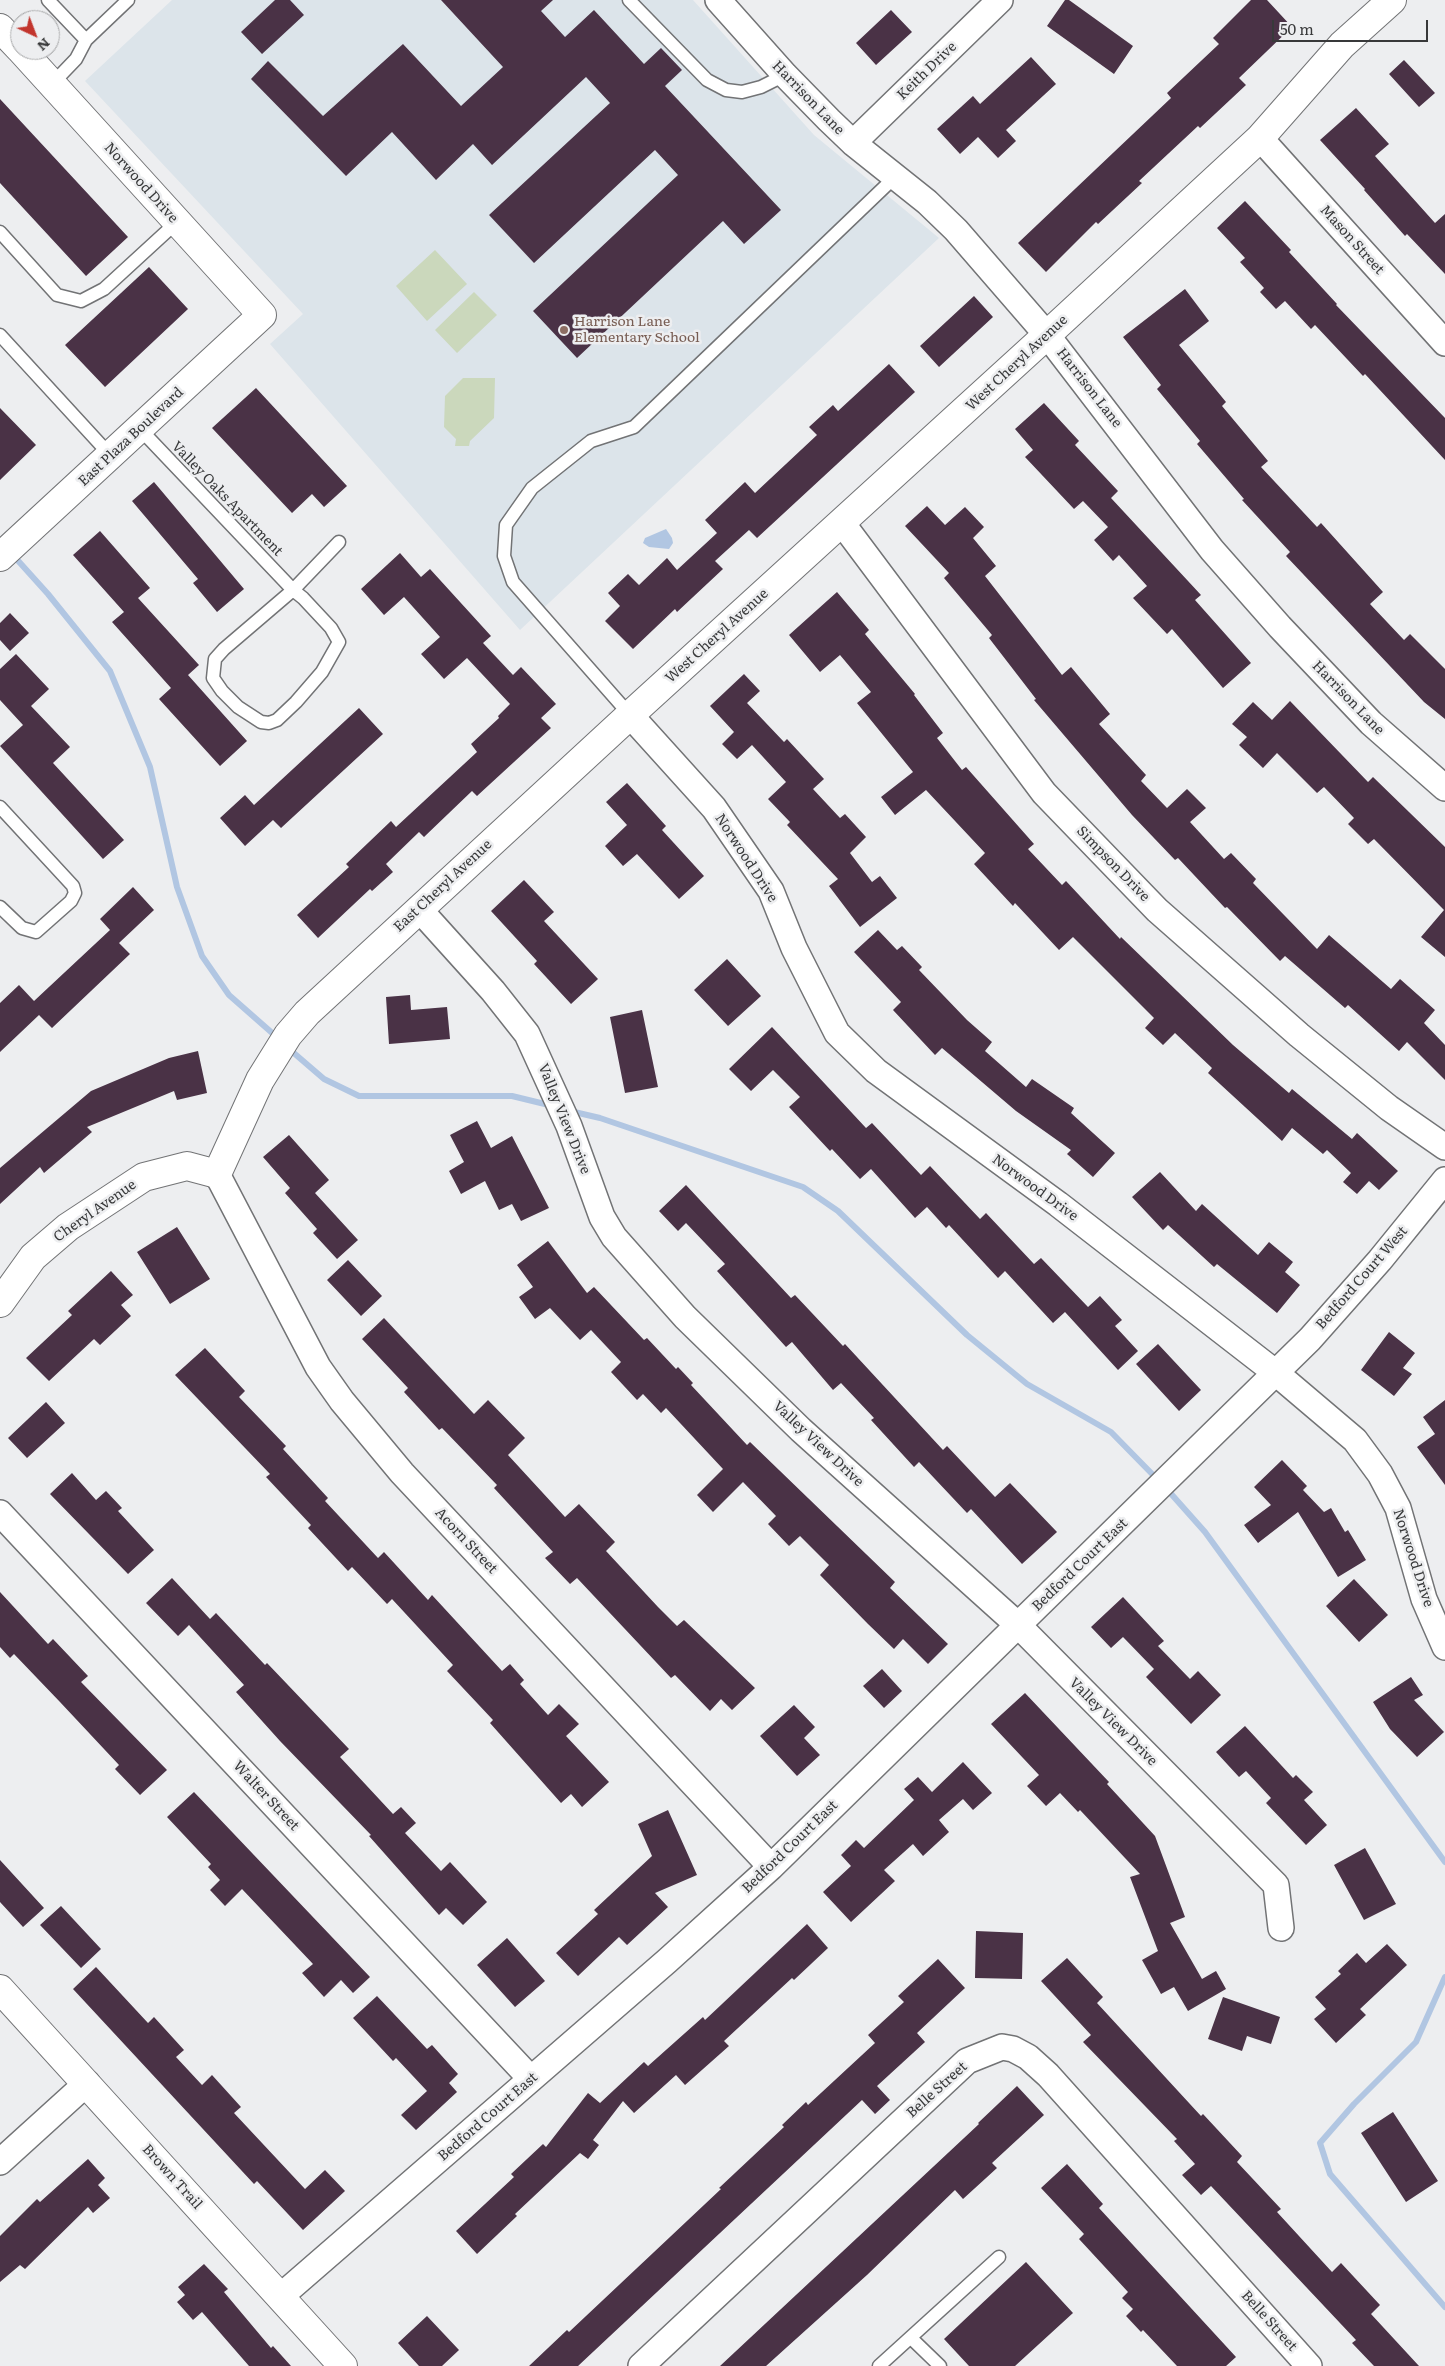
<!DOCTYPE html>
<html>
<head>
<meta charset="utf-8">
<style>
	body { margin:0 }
	#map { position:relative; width:1445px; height:2366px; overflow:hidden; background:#edeef0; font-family:Literata,serif }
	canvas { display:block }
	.north { position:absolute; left:10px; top:10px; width:50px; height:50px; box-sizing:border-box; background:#edeef0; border:1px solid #a5a6a7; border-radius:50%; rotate:137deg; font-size:14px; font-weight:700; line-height:20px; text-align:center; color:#38393a }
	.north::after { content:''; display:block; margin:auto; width:18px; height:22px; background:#c2352d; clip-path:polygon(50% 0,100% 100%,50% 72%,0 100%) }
	.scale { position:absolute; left:1272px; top:20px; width:156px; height:22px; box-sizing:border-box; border:2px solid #38393a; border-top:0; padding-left:6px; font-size:15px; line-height:18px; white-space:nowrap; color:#38393a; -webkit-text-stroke:4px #edeef0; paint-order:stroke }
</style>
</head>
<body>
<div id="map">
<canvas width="1445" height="2366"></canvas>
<div class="north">N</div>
<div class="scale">50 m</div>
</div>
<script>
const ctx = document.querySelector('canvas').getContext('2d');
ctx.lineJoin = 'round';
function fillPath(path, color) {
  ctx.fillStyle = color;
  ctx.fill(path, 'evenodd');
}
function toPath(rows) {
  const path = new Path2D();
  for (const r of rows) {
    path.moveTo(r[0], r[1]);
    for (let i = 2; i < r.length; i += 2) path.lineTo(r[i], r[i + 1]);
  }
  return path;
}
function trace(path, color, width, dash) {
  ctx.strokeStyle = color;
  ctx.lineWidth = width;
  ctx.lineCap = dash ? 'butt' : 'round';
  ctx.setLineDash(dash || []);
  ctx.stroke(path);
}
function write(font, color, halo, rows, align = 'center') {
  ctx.font = font + ' Literata,serif';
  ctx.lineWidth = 5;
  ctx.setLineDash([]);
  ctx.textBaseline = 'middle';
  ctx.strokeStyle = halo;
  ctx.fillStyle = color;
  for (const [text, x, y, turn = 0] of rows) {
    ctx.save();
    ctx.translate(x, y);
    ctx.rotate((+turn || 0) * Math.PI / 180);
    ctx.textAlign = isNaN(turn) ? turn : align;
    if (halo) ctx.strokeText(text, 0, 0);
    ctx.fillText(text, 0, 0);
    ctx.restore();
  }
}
fillPath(toPath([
	[172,0,693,0,814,135,939,238,520,630,270,344,303,314,85,81]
]), '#dce4ea');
fillPath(toPath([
	[435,250,467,284,427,321,396,286],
	[474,292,497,315,457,353,435,330],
	[463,378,495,378,494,418,470,441,469,446,455,446,456,439,444,427,445,396]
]), '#cbd8bc');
fillPath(toPath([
	[666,529,672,538,673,543,669,549,649,547,643,543,645,538]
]), '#b1c6e2');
trace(toPath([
	[12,554,48,594,110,671,150,767,177,887,202,956,229,995,279,1039],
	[288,1048,324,1079,359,1096,512,1096,553,1106],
	[570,1111,600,1118,803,1187,838,1211,967,1335,1027,1384,1111,1432,1158,1480],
	[1165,1487,1205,1532,1445,1862],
	[1445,1977,1416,2042,1354,2104,1320,2143,1330,2174,1445,2307]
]), '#b1c6e2', 6);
fillPath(toPath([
	[275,0,290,0,304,15,262,54,241,32],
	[441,0,553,0,541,11,565,37,594,10,644,64,661,48,682,70,665,86,781,210,744,244,723,221,577,358,533,311,678,175,655,150,534,263,489,215,610,103,586,77,492,165,473,144,436,180,392,132,346,176,251,79,268,61,323,116,403,44,461,106,503,67],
	[1065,0,1069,0,1133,46,1114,74,1047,26],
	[1251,0,1267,0,1292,27,1239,78,1246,85,1200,128,1198,126,1139,181,1142,183,1098,224,1096,222,1046,272,1018,243,1171,98,1167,93,1219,44,1213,38],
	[891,10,912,32,876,65,856,43],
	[1031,57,1056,84,1006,130,1016,141,998,158,978,137,960,154,937,129,973,96,980,104],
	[1404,60,1435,93,1419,107,1389,74],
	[0,99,128,237,86,276,0,183],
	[1356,108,1389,144,1375,156,1435,223,1445,214,1445,274,1407,234,1405,236,1364,190,1365,189,1320,140],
	[1245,201,1291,250,1289,252,1337,304,1336,305,1445,418,1445,460,1365,374,1363,376,1315,325,1311,329,1285,301,1276,309,1260,292,1264,288,1240,262,1245,258,1217,228],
	[149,267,188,309,105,387,65,345],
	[1185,289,1209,321,1179,345,1226,402,1222,406,1268,461,1261,467,1317,527,1321,523,1383,592,1370,604,1404,640,1410,634,1445,669,1445,719,1424,702,1286,556,1290,552,1242,500,1244,499,1197,444,1200,441,1157,389,1161,385,1123,337],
	[974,296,993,317,939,367,920,346],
	[889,364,915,392,757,538,749,530,715,561,723,569,677,612,675,609,633,649,605,621,620,606,608,593,628,574,639,585,667,558,677,570,717,533,705,520,745,482,755,493,817,435,809,427,833,405,838,411],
	[256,388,347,486,324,507,312,494,292,513,212,428],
	[1044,403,1079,441,1075,445,1118,491,1111,498,1201,595,1195,600,1251,663,1223,688,1172,629,1167,634,1133,598,1147,586,1119,555,1113,561,1094,540,1108,527,1083,501,1074,509,1025,457,1033,450,1015,429],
	[0,408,36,445,0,480],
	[154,482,244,589,217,612,193,583,198,579,132,501],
	[927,506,945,525,965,507,984,527,973,538,996,566,985,576,1062,675,1071,667,1110,714,1099,724,1146,775,1141,781,1167,808,1187,789,1206,808,1190,822,1224,859,1231,853,1256,879,1253,883,1317,949,1329,935,1391,989,1400,979,1435,1010,1424,1023,1445,1045,1445,1080,1407,1042,1399,1051,1348,1005,1345,1008,1285,956,1280,961,1227,907,1225,908,1178,858,1175,860,1132,815,1034,700,1036,699,989,638,992,635,944,578,949,573,905,526],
	[100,531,150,588,138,598,199,665,188,675,247,741,220,766,159,699,171,688,112,622,124,612,73,555],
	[400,553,421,577,430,569,491,636,483,643,513,675,521,667,556,704,541,718,551,728,477,796,472,791,424,837,419,832,386,864,393,872,372,891,370,889,318,938,297,915,349,867,346,864,391,821,396,827,477,752,471,744,499,718,498,716,510,704,467,658,444,679,421,654,440,637,404,597,384,615,361,589],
	[837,592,869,630,865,634,915,694,914,695,943,733,937,738,962,770,966,767,1034,844,1028,849,1062,885,1066,881,1120,939,1121,937,1233,1045,1289,1093,1292,1089,1352,1139,1357,1133,1398,1171,1379,1190,1369,1181,1357,1194,1343,1182,1351,1173,1327,1150,1323,1154,1292,1128,1282,1141,1208,1073,1212,1068,1175,1033,1163,1045,1145,1028,1154,1018,1073,937,1059,950,1015,903,1013,906,974,864,985,853,926,790,895,815,881,797,913,772,857,703,871,692,840,655,820,672,789,635],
	[10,613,29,633,10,651,0,640,0,623],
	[16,654,49,689,31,706,70,747,53,763,124,840,103,859,0,746,23,725,0,700,0,669],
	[744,674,760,691,747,703,784,742,787,739,824,779,813,789,840,818,845,814,866,837,850,853,872,882,880,876,897,898,860,927,829,886,838,879,787,825,790,822,768,799,786,782,752,745,737,759,722,744,734,732,710,706],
	[1290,701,1368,782,1373,777,1445,847,1445,957,1421,937,1444,910,1374,839,1368,844,1348,824,1354,818,1324,787,1317,793,1277,753,1263,768,1239,745,1247,737,1232,724,1253,702,1272,720],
	[359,708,383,734,281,828,273,820,245,846,220,818,245,795,254,805],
	[627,783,666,826,662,830,704,876,679,899,637,854,623,866,605,846,627,825,606,802],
	[524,880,554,912,544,921,598,979,571,1004,534,964,537,961,491,911],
	[133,887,154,910,119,943,130,954,52,1028,39,1015,0,1052,0,1003,19,985,34,1001,110,930,100,919],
	[878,930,897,950,902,946,922,967,919,970,967,1020,992,1042,985,1051,1026,1087,1032,1079,1074,1108,1071,1113,1115,1153,1093,1177,1067,1154,1071,1150,1016,1111,942,1048,935,1055,893,1010,901,1002,854,952],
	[727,959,761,996,728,1026,694,990],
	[410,995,411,1010,447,1007,450,1039,389,1044,386,997],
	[642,1010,658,1087,625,1093,610,1017],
	[772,1027,866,1128,872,1123,921,1175,930,1166,980,1219,986,1213,1034,1264,1041,1258,1088,1307,1100,1296,1122,1320,1115,1326,1138,1351,1118,1370,1065,1312,1053,1323,1005,1271,998,1278,949,1225,946,1228,927,1207,915,1218,871,1169,860,1179,832,1149,830,1151,789,1107,800,1097,773,1070,751,1091,729,1069],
	[198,1051,207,1093,177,1100,174,1091,87,1127,92,1132,44,1173,40,1167,0,1204,0,1168,91,1091,169,1058],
	[477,1121,491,1148,512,1136,549,1208,521,1221,512,1204,499,1210,485,1181,461,1194,449,1171,464,1162,450,1135],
	[289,1135,329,1180,315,1193,358,1240,337,1259,313,1233,317,1229,285,1193,290,1188,263,1157],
	[1160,1172,1196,1211,1202,1204,1258,1255,1269,1242,1293,1262,1285,1272,1300,1285,1277,1313,1217,1264,1214,1267,1168,1225,1163,1230,1132,1197],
	[686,1185,791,1298,795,1295,843,1346,845,1344,943,1450,947,1446,995,1497,1010,1483,1057,1532,1022,1564,971,1509,967,1513,919,1462,914,1467,871,1420,874,1418,841,1383,833,1390,792,1342,786,1347,717,1271,725,1264,686,1223,678,1231,659,1211],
	[177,1227,210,1279,170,1304,137,1252],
	[548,1241,587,1293,594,1287,644,1340,647,1338,676,1369,678,1367,693,1383,691,1385,747,1445,750,1442,895,1582,890,1588,948,1644,928,1664,903,1639,894,1649,868,1624,820,1575,829,1565,800,1536,789,1546,768,1524,776,1516,743,1482,713,1512,697,1495,723,1469,666,1408,661,1413,643,1394,637,1400,611,1372,621,1362,591,1330,580,1340,550,1308,535,1319,519,1297,533,1287,517,1265],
	[348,1260,382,1296,361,1316,327,1280],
	[111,1271,133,1295,121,1305,131,1316,100,1345,94,1339,49,1381,26,1358,72,1315,68,1311],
	[384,1318,474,1414,488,1400,525,1438,508,1455,565,1517,579,1504,615,1542,606,1551,658,1607,677,1626,684,1620,755,1688,732,1710,721,1699,710,1711,675,1675,671,1678,577,1578,570,1584,545,1558,553,1552,494,1488,497,1485,442,1428,439,1430,404,1392,408,1388,362,1339],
	[1389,1332,1415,1353,1403,1368,1412,1374,1394,1396,1361,1370],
	[1158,1344,1201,1390,1179,1411,1136,1364],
	[205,1348,245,1391,239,1397,286,1446,283,1449,328,1498,325,1501,378,1558,384,1552,428,1600,432,1595,502,1671,510,1664,524,1680,520,1684,548,1715,559,1704,579,1724,566,1736,609,1782,582,1807,571,1794,561,1803,490,1723,493,1720,447,1671,453,1665,392,1599,387,1604,352,1567,348,1571,308,1528,311,1525,266,1477,270,1474,175,1375],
	[1445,1400,1445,1485,1417,1447,1435,1434,1423,1417],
	[46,1402,65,1423,27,1458,8,1438],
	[1282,1460,1307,1486,1303,1490,1324,1512,1331,1508,1345,1532,1348,1530,1366,1560,1338,1577,1298,1512,1258,1543,1244,1525,1271,1505,1254,1487],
	[72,1473,96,1500,106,1491,122,1508,118,1511,154,1550,128,1574,50,1494],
	[172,1578,210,1619,216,1613,265,1665,267,1663,349,1749,340,1757,393,1814,401,1807,416,1823,405,1833,441,1871,450,1862,487,1902,463,1925,446,1908,439,1915,369,1836,371,1835,280,1741,236,1692,244,1685,189,1625,178,1636,146,1603],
	[1354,1579,1388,1615,1359,1642,1326,1606],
	[0,1592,48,1644,53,1639,88,1676,81,1682,167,1770,140,1795,115,1769,119,1765,60,1702,14,1654,10,1658,0,1647],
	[1123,1597,1164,1641,1158,1646,1190,1679,1198,1671,1221,1695,1191,1724,1146,1677,1154,1669,1123,1637,1111,1648,1091,1627],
	[882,1669,902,1691,884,1708,863,1686],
	[1411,1677,1423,1695,1414,1700,1444,1732,1417,1757,1390,1729,1373,1702],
	[1025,1693,1109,1782,1107,1784,1155,1836,1185,1917,1170,1923,1202,1979,1216,1971,1226,1989,1188,2011,1174,1987,1161,1994,1142,1960,1158,1951,1130,1877,1140,1874,1080,1810,1078,1812,1060,1793,1046,1806,1027,1786,1039,1775,991,1724],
	[794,1705,815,1727,804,1738,820,1755,797,1776,760,1736],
	[1245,1726,1293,1778,1296,1775,1313,1792,1304,1800,1327,1825,1306,1845,1266,1803,1271,1798,1246,1771,1239,1777,1216,1752],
	[963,1762,992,1793,973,1810,963,1799,939,1820,949,1832,923,1856,913,1844,884,1870,895,1881,851,1922,823,1892,851,1866,841,1855,856,1840,864,1848,914,1800,904,1789,918,1777,932,1792],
	[194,1792,370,1977,353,1993,341,1980,324,1997,302,1973,313,1964,242,1889,225,1906,210,1890,220,1880,208,1867,211,1864,167,1817],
	[668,1810,697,1875,655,1893,668,1907,627,1945,619,1937,578,1976,556,1953,598,1914,594,1910,652,1856,638,1824],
	[1365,1848,1396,1904,1364,1920,1334,1865],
	[0,1860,44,1908,23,1927,0,1902],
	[61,1906,101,1949,81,1968,40,1925],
	[807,1924,828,1948,794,1980,792,1978,724,2041,729,2046,685,2085,676,2075,634,2113,623,2101,593,2140,599,2145,588,2159,580,2153,515,2214,517,2216,477,2254,456,2231,514,2177,511,2174,543,2144,546,2147,588,2093,600,2103,644,2062,648,2066,703,2017,705,2020],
	[976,1931,1023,1933,1022,1979,975,1978],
	[507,1938,545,1981,515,2007,477,1965],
	[1387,1944,1407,1965,1360,2009,1366,2015,1336,2043,1314,2019,1326,2009,1315,1997,1341,1974,1338,1971,1357,1953,1366,1963],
	[1067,1958,1103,1997,1097,2003,1201,2116,1203,2114,1242,2156,1237,2162,1281,2209,1277,2212,1332,2272,1341,2263,1380,2305,1371,2314,1419,2366,1374,2366,1352,2343,1356,2340,1211,2186,1201,2195,1182,2175,1195,2164,1174,2141,1177,2139,1083,2042,1091,2035,1041,1981],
	[938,1959,965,1988,917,2033,925,2042,877,2086,890,2100,875,2114,862,2100,578,2366,529,2366,567,2330,569,2332,721,2189,719,2188,784,2127,782,2125,806,2102,808,2105,875,2043,868,2035,904,2002,898,1996],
	[96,1967,148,2023,154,2017,184,2050,176,2057,202,2085,212,2075,241,2107,234,2113,305,2189,325,2170,345,2191,303,2230,257,2181,254,2184,73,1989],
	[377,1996,427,2049,432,2045,458,2074,449,2083,457,2092,416,2130,401,2115,427,2091,396,2058,393,2061,353,2018],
	[1223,1997,1280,2017,1271,2044,1247,2036,1242,2051,1208,2039],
	[1017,2086,1044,2115,992,2163,997,2168,963,2199,955,2190,867,2275,766,2366,720,2366,979,2124,978,2123],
	[1393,2112,1438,2181,1406,2202,1361,2133],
	[88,2159,105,2178,98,2185,110,2198,93,2213,88,2207,25,2269,20,2265,0,2282,0,2236,37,2199,40,2202],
	[1067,2164,1103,2204,1099,2208,1236,2357,1226,2366,1177,2366,1143,2330,1141,2332,1126,2316,1133,2309,1122,2298,1128,2292,1079,2239,1084,2234,1041,2188],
	[1026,2262,1073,2313,1015,2366,969,2366,944,2339],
	[204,2264,228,2289,224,2292,271,2348,273,2346,291,2366,249,2366,202,2312,193,2320,177,2302,185,2295,178,2287],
	[427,2316,459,2350,442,2366,419,2366,398,2343]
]), '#4a3246');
const lane = toPath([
	[48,0,86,40,128,0],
	[629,0,707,80,726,90,742,92,761,87,785,75],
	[52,84,76,59,86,40],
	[0,232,57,295,81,301,104,289,177,222],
	[0,335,111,456],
	[140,429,293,590,339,542],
	[293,590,303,598,331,628,339,642,322,672,296,702,277,720,269,723,261,722,238,707,222,691,213,678,215,659,224,649,293,590],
	[630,715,513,582,504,556,506,525,532,488,591,441,634,427,896,176],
	[0,807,73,886,75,893,71,901,36,932,22,928,0,907],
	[911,2338,940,2366],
	[879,2366,999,2257]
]);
const street = toPath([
	[718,0,785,75,829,120,853,143,927,202,956,230,1047,335,1212,550,1280,627,1371,723,1445,788],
	[1260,138,1445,343],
	[853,143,1000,0],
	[842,523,1044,793,1157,910,1299,1035,1389,1108,1445,1147],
	[630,715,714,808,771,891,794,948,837,1033,876,1071,1058,1204,1276,1373,1355,1440,1380,1474,1398,1508,1424,1599,1445,1647],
	[419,909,493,991,527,1034,569,1126,602,1217,614,1237,685,1317,801,1430,1018,1625,1276,1885,1281,1928],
	[217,1174,318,1367,342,1401,402,1473,771,1867],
	[0,1513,531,2079],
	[0,2162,87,2083],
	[281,2296,667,1961,771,1867,1310,1339,1380,1260,1445,1180],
	[641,2366,967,2061,1002,2047,1013,2049,1028,2057,1048,2075,1309,2366]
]);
const secondary = toPath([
	[0,28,20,49],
	[0,557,262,315,21,50],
	[0,1303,33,1257,68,1227,144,1177,187,1166,217,1174,260,1080,288,1035,307,1013,630,715,1036,345,1260,138,1342,45,1392,0],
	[0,1989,343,2366]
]);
trace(lane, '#727375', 15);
trace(street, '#727375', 28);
trace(secondary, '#727375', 30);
trace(lane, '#fff', 12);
trace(street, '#fff', 25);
trace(secondary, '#fff', 28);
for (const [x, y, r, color] of [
	[564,330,5,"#8d6e63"]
]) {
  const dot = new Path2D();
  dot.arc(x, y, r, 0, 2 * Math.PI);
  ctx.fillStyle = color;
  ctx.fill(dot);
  trace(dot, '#edeef0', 2);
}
write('14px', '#38393a', '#edeef0', [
	["Keith Drive",927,71,-44],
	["Harrison Lane",808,98,46],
	["Norwood Drive",141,183,48],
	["Mason Street",1352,240,48],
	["West Cheryl Avenue",1017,363,-43],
	["Harrison Lane",1089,388,52],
	["East Plaza Boulevard",131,437,-43],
	["Valley Oaks Apartment",227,499,46],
	["West Cheryl Avenue",717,636,-42],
	["Harrison Lane",1348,698,46],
	["Norwood Drive",746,858,57],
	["Simpson Drive",1113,864,46],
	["East Cheryl Avenue",443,886,-43],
	["Valley View Drive",564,1119,68],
	["Norwood Drive",1035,1188,36],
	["Cheryl Avenue",95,1211,-35],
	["Bedford Court West",1362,1278,-49],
	["Valley View Drive",818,1444,43],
	["Acorn Street",466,1541,47],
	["Norwood Drive",1413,1558,72],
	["Bedford Court East",1080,1565,-44],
	["Valley View Drive",1113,1722,45],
	["Walter Street",266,1796,47],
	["Bedford Court East",790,1847,-44],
	["Belle Street",937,2090,-42],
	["Bedford Court East",488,2117,-41],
	["Brown Trail",172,2177,48],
	["Belle Street",1269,2321,48]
]);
write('14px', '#785e54', '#edeef0', [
	["Harrison Lane",574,322],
	["Elementary School",574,338]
], 'left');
</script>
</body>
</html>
